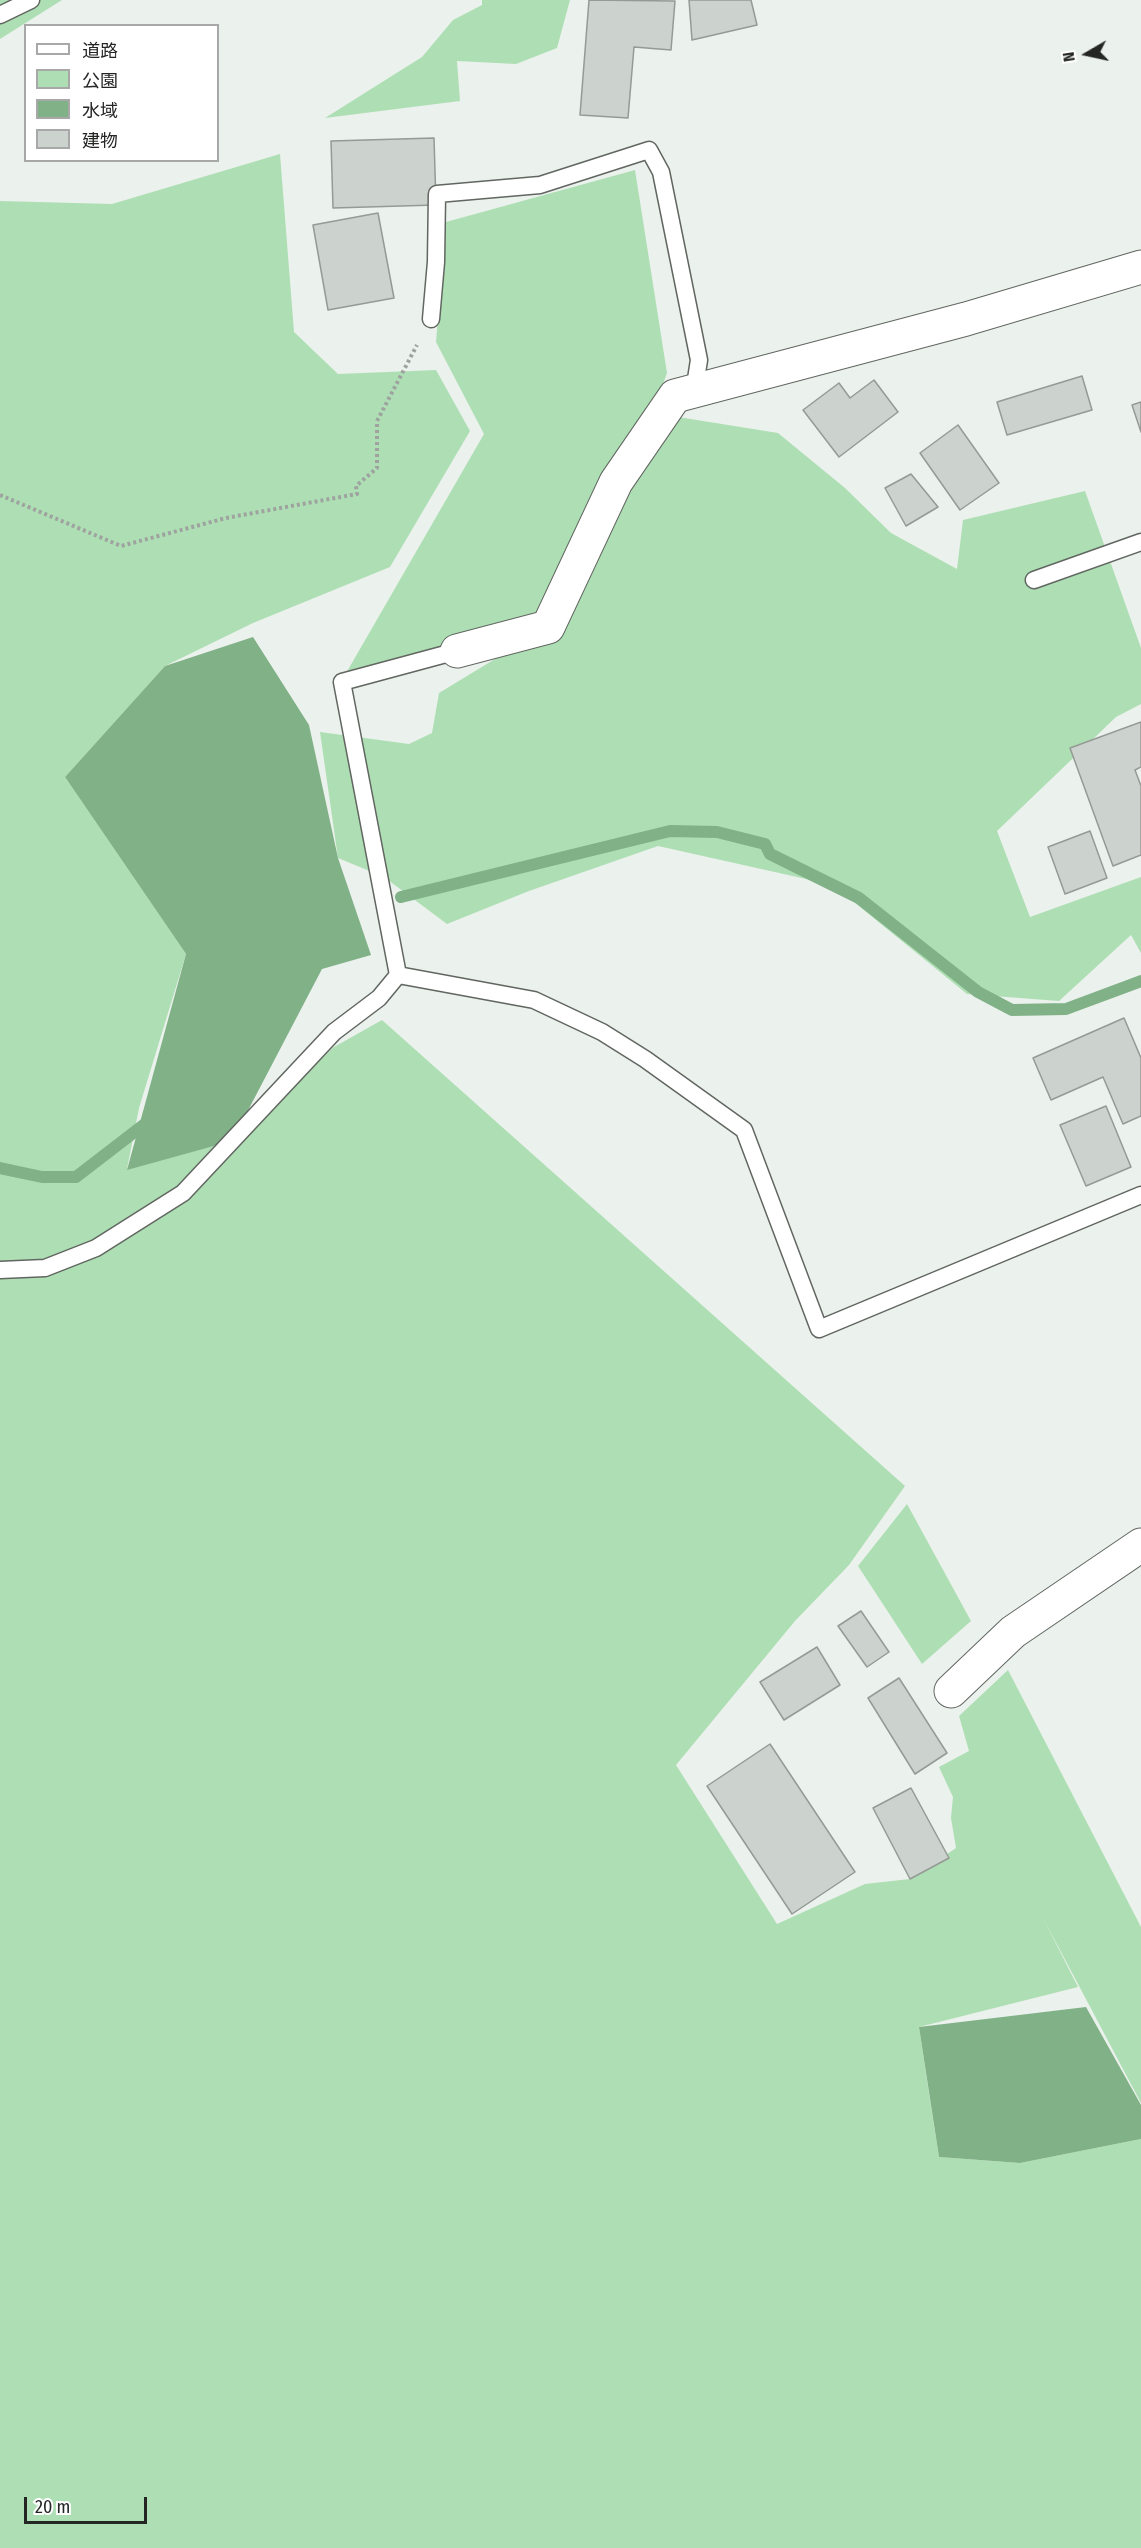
<!DOCTYPE html>
<html>
<head>
<meta charset="utf-8">
<style>
	body { margin:0 }
	#map { position:relative; width:1141px; height:2548px; overflow:hidden; background:#ebf1ec; font-family:"Fira Sans Condensed","Noto Sans JP",sans-serif }
	canvas { display:block }
	.legend { position:absolute; left:24px; top:24px; width:195px; height:138px; box-sizing:border-box; background:#fff; border:2px solid #a7a8a7; margin:0; padding:8px 10px; list-style:none; font-size:18px; color:#242624 }
	.legend li { display:flex; align-items:center; gap:12px; height:30px }
	.legend b { width:30px; border:2px solid #a7a8a7 }
	.north { position:absolute; left:1057px; top:24px; width:60px; height:60px; -webkit-text-stroke:4px #fff; paint-order:stroke; rotate:261deg; font-size:16px; font-weight:700; line-height:24px; text-align:center; color:#242624 }
	.north::after { content:''; display:block; margin:auto; width:21px; height:27px; background:#242624; clip-path:polygon(50% 0,100% 100%,50% 72%,0 100%) }
	.scale { position:absolute; left:24px; top:2497px; width:123px; height:27px; box-sizing:border-box; border:3px solid #242624; border-top:0; padding-left:8px; font-size:18px; line-height:21px; white-space:nowrap; color:#242624; -webkit-text-stroke:4px #fff; paint-order:stroke }
</style>
</head>
<body>
<div id="map">
<canvas width="1141" height="2548"></canvas>
<ul class="legend">
<li><b style="height:8px;background:#fff"></b>道路</li>
<li><b style="height:16px;background:#aedfb4"></b>公園</li>
<li><b style="height:16px;background:#80b187"></b>水域</li>
<li><b style="height:16px;background:#ccd2cd"></b>建物</li>
</ul>
<div class="north">N</div>
<div class="scale">20 m</div>
</div>
<script>
const ctx = document.querySelector('canvas').getContext('2d');
ctx.lineJoin = 'round';
function fillPath(path, color) {
  ctx.fillStyle = color;
  ctx.fill(path, 'evenodd');
}
function toPath(rows) {
  const path = new Path2D();
  for (const r of rows) {
    path.moveTo(r[0], r[1]);
    for (let i = 2; i < r.length; i += 2) path.lineTo(r[i], r[i + 1]);
  }
  return path;
}
function trace(path, color, width, dash) {
  ctx.strokeStyle = color;
  ctx.lineWidth = width;
  ctx.lineCap = dash ? 'butt' : 'round';
  ctx.setLineDash(dash || []);
  ctx.stroke(path);
}
fillPath(toPath([
	[0,0,62,0,0,39],
	[482,0,570,0,557,48,516,64,457,61,460,101,325,118,422,57,453,20,482,5],
	[280,154,294,332,338,374,436,370,470,431,390,567,253,623,165,666,65,777,186,954,139,1108,127,1169,232,1141,334,1047,382,1020,905,1486,849,1565,795,1621,676,1765,777,1924,865,1884,910,1879,956,1848,951,1818,953,1797,939,1767,969,1751,959,1716,1008,1670,1141,1927,1141,2103,1043,1918,1078,1987,919,2027,930,2100,939,2157,1020,2163,1141,2139,1141,2548,0,2548,0,201,112,204],
	[635,170,667,373,643,439,672,416,778,433,845,488,891,533,957,569,963,520,1085,491,1141,648,1141,704,1116,717,997,831,1030,917,1141,877,1141,953,1131,935,1059,1001,967,994,833,885,658,846,529,891,447,924,384,877,338,858,320,732,409,744,432,733,439,693,546,628,345,675,484,434,436,342,446,222],
	[907,1504,971,1621,922,1664,858,1566]
]), '#aedfb4');
fillPath(toPath([
	[253,637,309,725,338,858,371,955,322,969,232,1141,127,1170,186,954,65,777,165,666],
	[1086,2007,1141,2105,1141,2139,1020,2163,939,2157,919,2027]
]), '#80b187');
trace(toPath([
	[401,897,670,831,717,832,765,844,770,854,859,898,978,992,1012,1010,1066,1009,1141,981],
	[0,1168,42,1177,76,1177,150,1120]
]), '#80b187', 12);
const building = toPath([
	[589,0,675,1,671,50,634,47,628,118,580,115,589,0],
	[689,0,751,0,757,25,692,40,689,0],
	[434,138,436,205,333,208,331,141,434,138],
	[378,213,394,298,328,310,313,225,378,213],
	[1082,376,1092,410,1007,435,997,402,1082,376],
	[874,380,898,412,839,457,803,410,839,383,850,398,874,380],
	[1141,402,1141,432,1132,405,1141,402],
	[958,425,999,483,960,510,920,453,958,425],
	[911,474,938,507,906,526,885,488,911,474],
	[1141,722,1141,767,1135,770,1141,786,1141,855,1113,866,1070,748,1141,722],
	[1090,831,1107,878,1065,894,1048,847,1090,831],
	[1124,1018,1141,1058,1141,1116,1123,1124,1103,1077,1051,1100,1033,1058,1124,1018],
	[1106,1106,1131,1167,1086,1186,1060,1125,1106,1106],
	[861,1611,889,1652,867,1667,838,1626,861,1611],
	[817,1647,840,1685,784,1720,760,1682,817,1647],
	[899,1678,947,1753,915,1774,868,1698,899,1678],
	[770,1744,855,1872,792,1914,707,1786,770,1744],
	[911,1788,949,1858,910,1879,873,1808,911,1788]
]);
fillPath(building, '#ccd2cd');
trace(building, '#959a95', 1.5);
const service = toPath([
	[0,15,31,0],
	[431,319,436,262,437,194,540,185,649,150,661,172,699,360,694,392],
	[1034,580,1141,542],
	[398,975,342,682,457,651],
	[0,1270,45,1268,96,1248,183,1193,334,1032,379,998,398,975,534,1000,602,1032,645,1059,744,1130,819,1329,1141,1195]
]);
const minor = toPath([
	[457,651,548,627,616,482,675,396,966,319,1141,267],
	[951,1691,1013,1632,1141,1545]
]);
trace(service, '#616661', 19);
trace(minor, '#616661', 35);
trace(toPath([
	[0,495,121,546,226,518,357,494,356,486,377,468,377,421,417,345]
]), '#9ea39f', 4, [3, 3]);
trace(service, '#fff', 16);
trace(minor, '#fff', 33);
</script>
</body>
</html>
